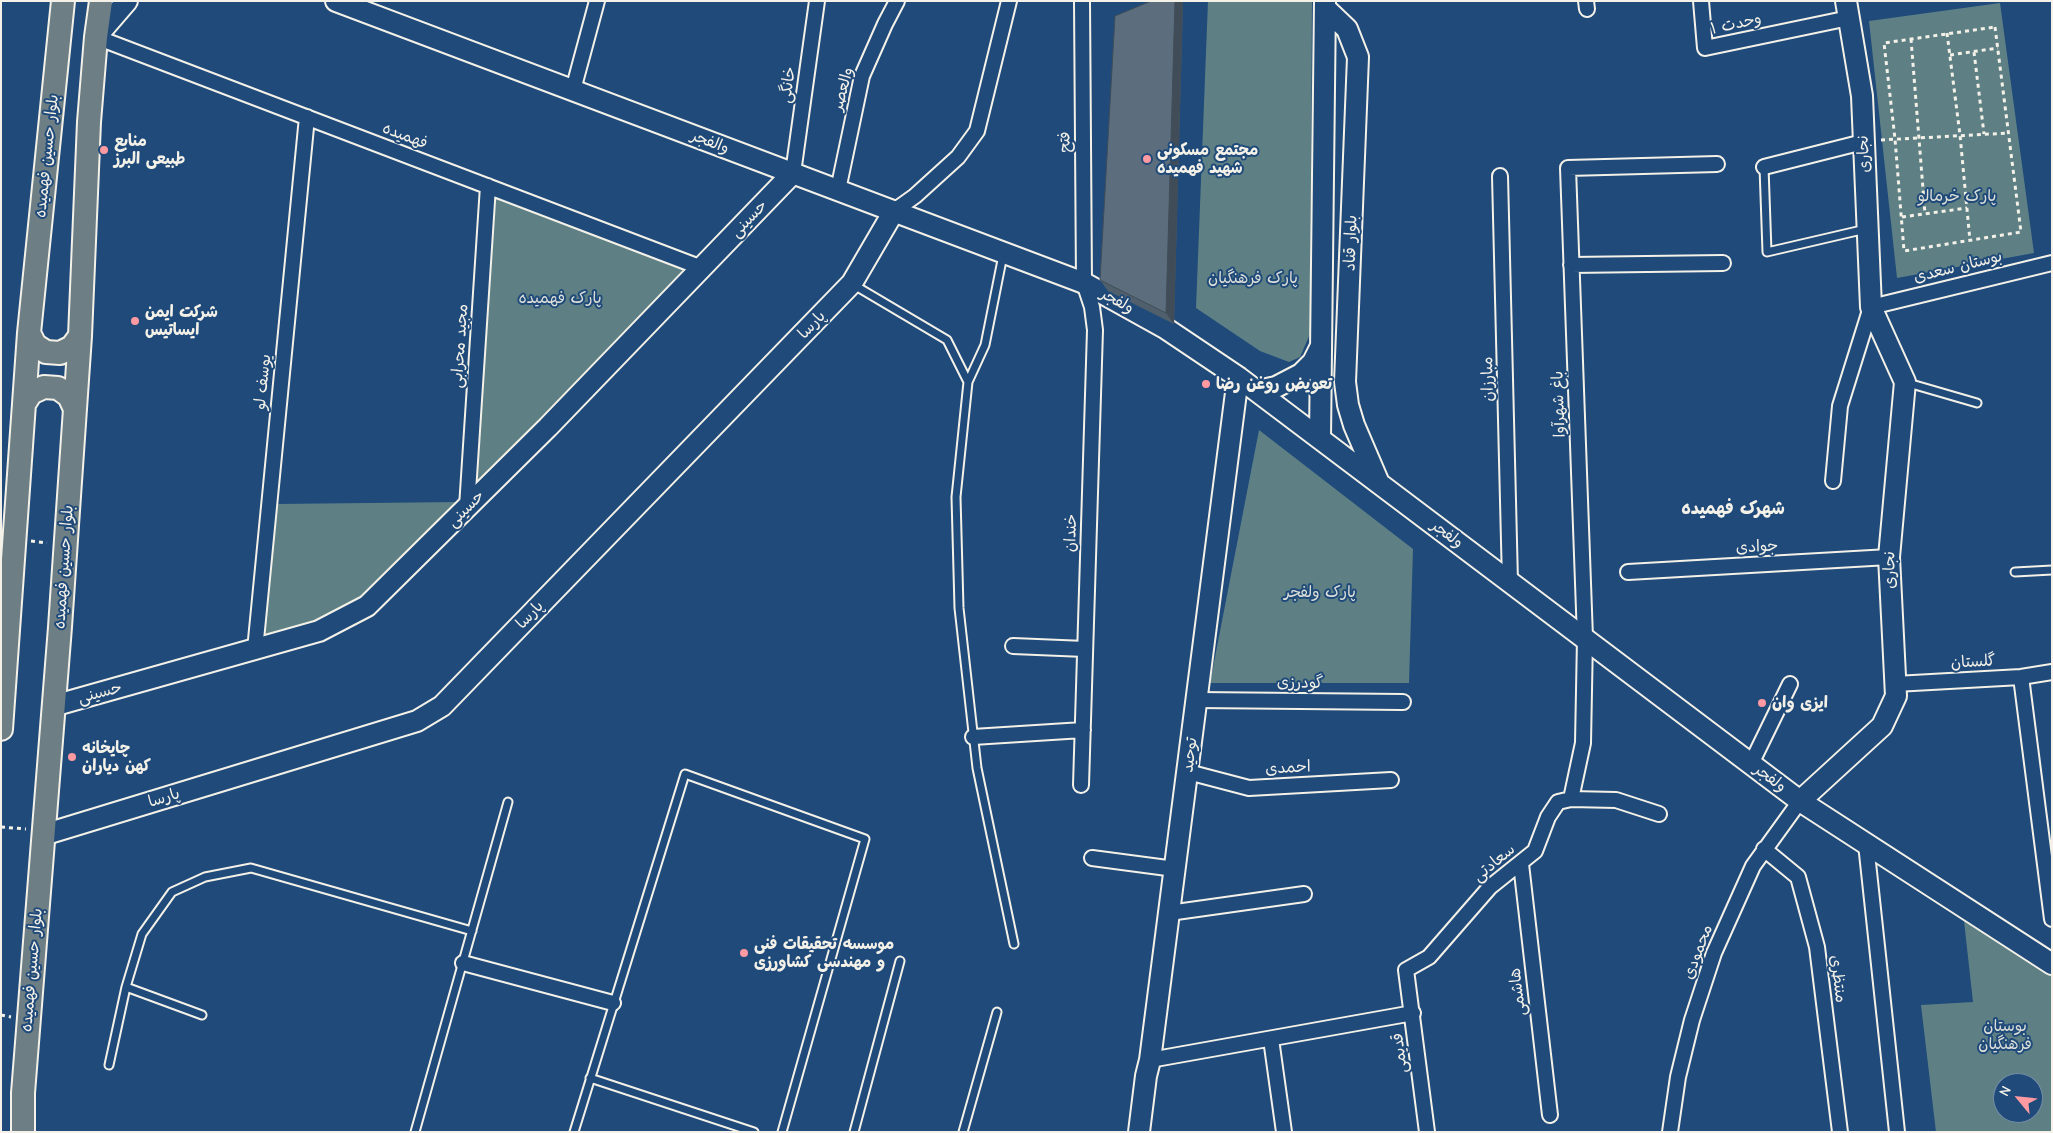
<!DOCTYPE html>
<html>
<head>
<meta charset="utf-8">
<style>
	body { margin:0 }
	#map { position:relative; width:2053px; height:1133px; overflow:hidden; background:#1f4a7a; font-family:"Comic Neue",sans-serif }
	canvas { display:block }
	.frame { position:absolute; inset:0; border:2px solid #f4f1e8; pointer-events:none }
	.north { position:absolute; left:1993px; top:1073px; width:50px; height:50px; box-sizing:border-box; background:#1f4a7a; border:1px solid #748da6; border-radius:50%; rotate:298deg; font-size:14px; font-weight:700; line-height:20px; text-align:center; color:#f4f1e8 }
	.north::after { content:''; display:block; margin:auto; width:18px; height:22px; background:#ff9aa2; clip-path:polygon(50% 0,100% 100%,50% 72%,0 100%) }
</style>
</head>
<body>
<div id="map">
<canvas width="2053" height="1133"></canvas>
<div class="frame"></div>
<div class="north">N</div>
</div>
<script>
const ctx = document.querySelector('canvas').getContext('2d');
ctx.lineJoin = 'round';
function fillPath(path, color) {
  ctx.fillStyle = color;
  ctx.fill(path, 'evenodd');
}
function toPath(rows) {
  const path = new Path2D();
  for (const r of rows) {
    path.moveTo(r[0], r[1]);
    for (let i = 2; i < r.length; i += 2) path.lineTo(r[i], r[i + 1]);
  }
  return path;
}
function trace(path, color, width, dash) {
  ctx.strokeStyle = color;
  ctx.lineWidth = width;
  ctx.lineCap = dash ? 'butt' : 'round';
  ctx.setLineDash(dash || []);
  ctx.stroke(path);
}
function write(font, color, halo, rows, align = 'center') {
  ctx.font = font + ' "Comic Neue","Playpen Sans Arabic",sans-serif';
  ctx.lineWidth = 4;
  ctx.setLineDash([]);
  ctx.textBaseline = 'middle';
  ctx.strokeStyle = halo;
  ctx.fillStyle = color;
  for (const [text, x, y, turn = 0] of rows) {
    ctx.save();
    ctx.translate(x, y);
    ctx.rotate((+turn || 0) * Math.PI / 180);
    ctx.textAlign = isNaN(turn) ? turn : align;
    if (halo) ctx.strokeText(text, 0, 0);
    ctx.fillText(text, 0, 0);
    ctx.restore();
  }
}
fillPath(toPath([
	[1208,1,1312,1,1310,334,1300,357,1289,362,1260,351,1196,308],
	[2000,3,2034,253,1897,278,1869,21],
	[496,194,685,271,476,488],
	[1259,430,1413,549,1409,683,1210,683],
	[461,502,365,601,318,626,261,642,275,504],
	[1964,921,2052,973,2052,1132,1936,1132,1921,1005,1973,1002],
	[2003,1083,2033,1083,2033,1113,2003,1113]
]), '#5e8085');
const lane = toPath([
	[1764,167,1767,252,1866,229],
	[854,285,947,340,968,382,956,497,959,608,977,768,1014,944],
	[968,382,985,345,1003,255],
	[1908,383,1977,403],
	[2015,572,2052,570],
	[202,1015,126,987,142,934,172,892,205,877,251,868,472,931],
	[109,1065,126,987],
	[590,1078,754,1132],
	[415,1132,508,802],
	[574,1132,685,774,865,839,782,1132],
	[854,1132,900,961],
	[963,1132,997,1012]
]);
const street = toPath([
	[1586,1,1587,9],
	[1701,1,1705,48,1849,18],
	[96,37,702,268],
	[573,90,597,1],
	[1764,167,1863,142],
	[793,173,817,1],
	[1500,176,1510,582],
	[838,190,862,76,885,24,897,1],
	[894,211,915,196,958,157,977,131,1009,1],
	[1571,265,1723,263],
	[1833,481,1840,406,1871,307,2052,263],
	[467,507,488,186],
	[1628,572,1889,557],
	[1013,646,1085,649],
	[255,650,307,117],
	[2021,677,2052,919],
	[1895,684,2021,677,2052,672],
	[1197,700,1403,702],
	[973,737,1083,730],
	[1751,764,1790,684],
	[1188,772,1249,788,1391,780],
	[1081,785,1095,330,1092,307,1084,283,1082,1],
	[1571,799,1583,743,1585,638,1568,168,1717,164],
	[1866,844,1897,1132],
	[1764,849,1798,877,1817,947,1840,1132],
	[1092,858,1175,869],
	[1521,864,1550,1115],
	[1169,913,1304,894],
	[463,963,613,1003],
	[1271,1039,1284,1132],
	[1150,1060,1413,1013],
	[1427,1132,1406,970,1429,957,1490,887,1535,851,1548,817,1558,802,1571,799,1616,800,1659,814],
	[1670,1132,1678,1077,1692,1020,1714,953,1753,866,1800,801]
]);
const secondary = toPath([
	[336,1,1084,283,1165,328,1238,377,1800,801,2052,964],
	[1325,8,1347,29,1358,57,1345,382,1348,405,1354,425,1378,481],
	[96,37,127,1],
	[1257,391,1276,387,1301,374,1313,362,1321,346],
	[1320,438,1325,1],
	[53,706,319,631,367,606,548,427,793,173],
	[1800,801,1882,726,1896,696,1889,557,1905,382,1871,307,1862,96,1846,1],
	[43,835,417,721,442,706,852,283,894,211],
	[1139,1132,1146,1076,1150,1060,1238,377]
]);
const primary = toPath([
	[29,333,35,345,46,352,60,353,72,347,80,336],
	[24,404,31,393,44,387,58,388,69,396,75,409],
	[1,729,29,333,63,1],
	[23,1132,23,1093,60,627,80,336,89,122,96,37,101,1]
]);
trace(lane, '#f4f1e8', 11);
trace(street, '#f4f1e8', 18);
trace(secondary, '#f4f1e8', 24);
trace(primary, '#f4f1e8', 26);
trace(toPath([
	[1995,27,2021,232,1904,251,1895,139,1884,43,1995,27],
	[1947,33,1960,135,1970,241],
	[1911,39,1925,214],
	[1974,52,1984,134],
	[1950,55,1998,48],
	[1881,140,2009,133],
	[1902,217,1967,208],
	[31,541,47,543],
	[1,827,26,829],
	[1,1015,11,1017]
]), '#f4f1e8', 3, [4, 4]);
trace(lane, '#1f4a7a', 7);
trace(street, '#1f4a7a', 14);
trace(secondary, '#1f4a7a', 20);
trace(primary, '#6d7e84', 22);
fillPath(toPath([
	[1183,2,1174,324,1108,291,1100,280]
]), '#4f5f6c');
fillPath(toPath([
	[1175,1,1183,1,1183,2,1174,324,1166,313]
]), '#404d58');
const building = toPath([
	[1151,1,1175,1,1166,313,1100,280,1115,16,1151,1]
]);
fillPath(building, '#5c6e7d');
trace(building, '#404d58', 1);
for (const [x, y, r, color] of [
	[104,150,5,"#ff9aa2"],
	[1147,159,5,"#ff9aa2"],
	[135,321,5,"#ff9aa2"],
	[1206,384,5,"#ff9aa2"],
	[1762,703,5,"#ff9aa2"],
	[72,757,5,"#ff9aa2"],
	[744,953,5,"#ff9aa2"]
]) {
  const dot = new Path2D();
  dot.arc(x, y, r, 0, 2 * Math.PI);
  ctx.fillStyle = color;
  ctx.fill(dot);
  trace(dot, '#1f4a7a', 2);
}
write('16px', '#f4f1e8', '#1f4a7a', [
	["وحدت ۱",1736,24,-12],
	["خانگی",788,85,-82],
	["والعصر",843,89,-75],
	["فهمیده",405,136,21],
	["والفجر",710,142,21],
	["فتح",1065,142,-91],
	["نجاری",1864,154,-93],
	["بلوار حسین فهمیده",47,156,-84],
	["حسینی",749,219,-46],
	["بلوار قناد",1351,243,-88],
	["بوستان سعدی",1958,267,-14],
	["ولفجر",1117,301,29],
	["پارسا",812,325,-46],
	["مجید محرابی",460,346,-86],
	["مبارزان",1488,379,-91],
	["یوسف لو",263,382,-84],
	["باغ شهرآوا",1559,404,-92],
	["حسینی",466,509,-45],
	["خندان",1071,533,-88],
	["ولفجر",1447,534,37],
	["جوادی",1757,547,-3],
	["بلوار حسین فهمیده",64,567,-86],
	["نجاری",1890,570,-91],
	["پارسا",530,615,-46],
	["گلستان",1973,662,-3],
	["گودرزی",1300,683,1],
	["حسینی",100,693,-15],
	["توحید",1190,755,-83],
	["احمدی",1288,768,-3],
	["ولفجر",1770,778,37],
	["پارسا",164,798,-17],
	["سعادتی",1494,863,-40],
	["محمودی",1698,952,-69],
	["بلوار حسین فهمیده",32,970,-85],
	["منتظری",1838,979,83],
	["هاشمی",1518,992,-97],
	["قدیمی",1400,1053,-97]
]);
write('bold 16px', '#f4f1e8', '#1f4a7a', [
	["منابع",114,141],
	["طبیعی البرز",114,159],
	["مجتمع مسکونی",1157,150],
	["شهید فهمیده",1157,168],
	["شرکت ایمن",145,312],
	["ایساتیس",145,330],
	["تعویض روغن رضا",1216,384],
	["ایزی وان",1772,703],
	["چایخانه",82,748],
	["کهن دیاران",82,766],
	["موسسه تحقیقات فنی",754,944],
	["و مهندسی کشاورزی",754,962]
], 'left');
write('16px', '#dee0d9', '#1f4a7a', [
	["پارک خرمالو",1957,196],
	["پارک فرهنگیان",1253,278],
	["پارک فهمیده",560,298],
	["پارک ولفجر",1320,592],
	["بوستان",2005,1026],
	["فرهنگیان",2005,1044]
]);
write('bold 18px', '#f4f1e8', '#1f4a7a', [
	["شهرک فهمیده",1733,509]
]);
</script>
</body>
</html>
